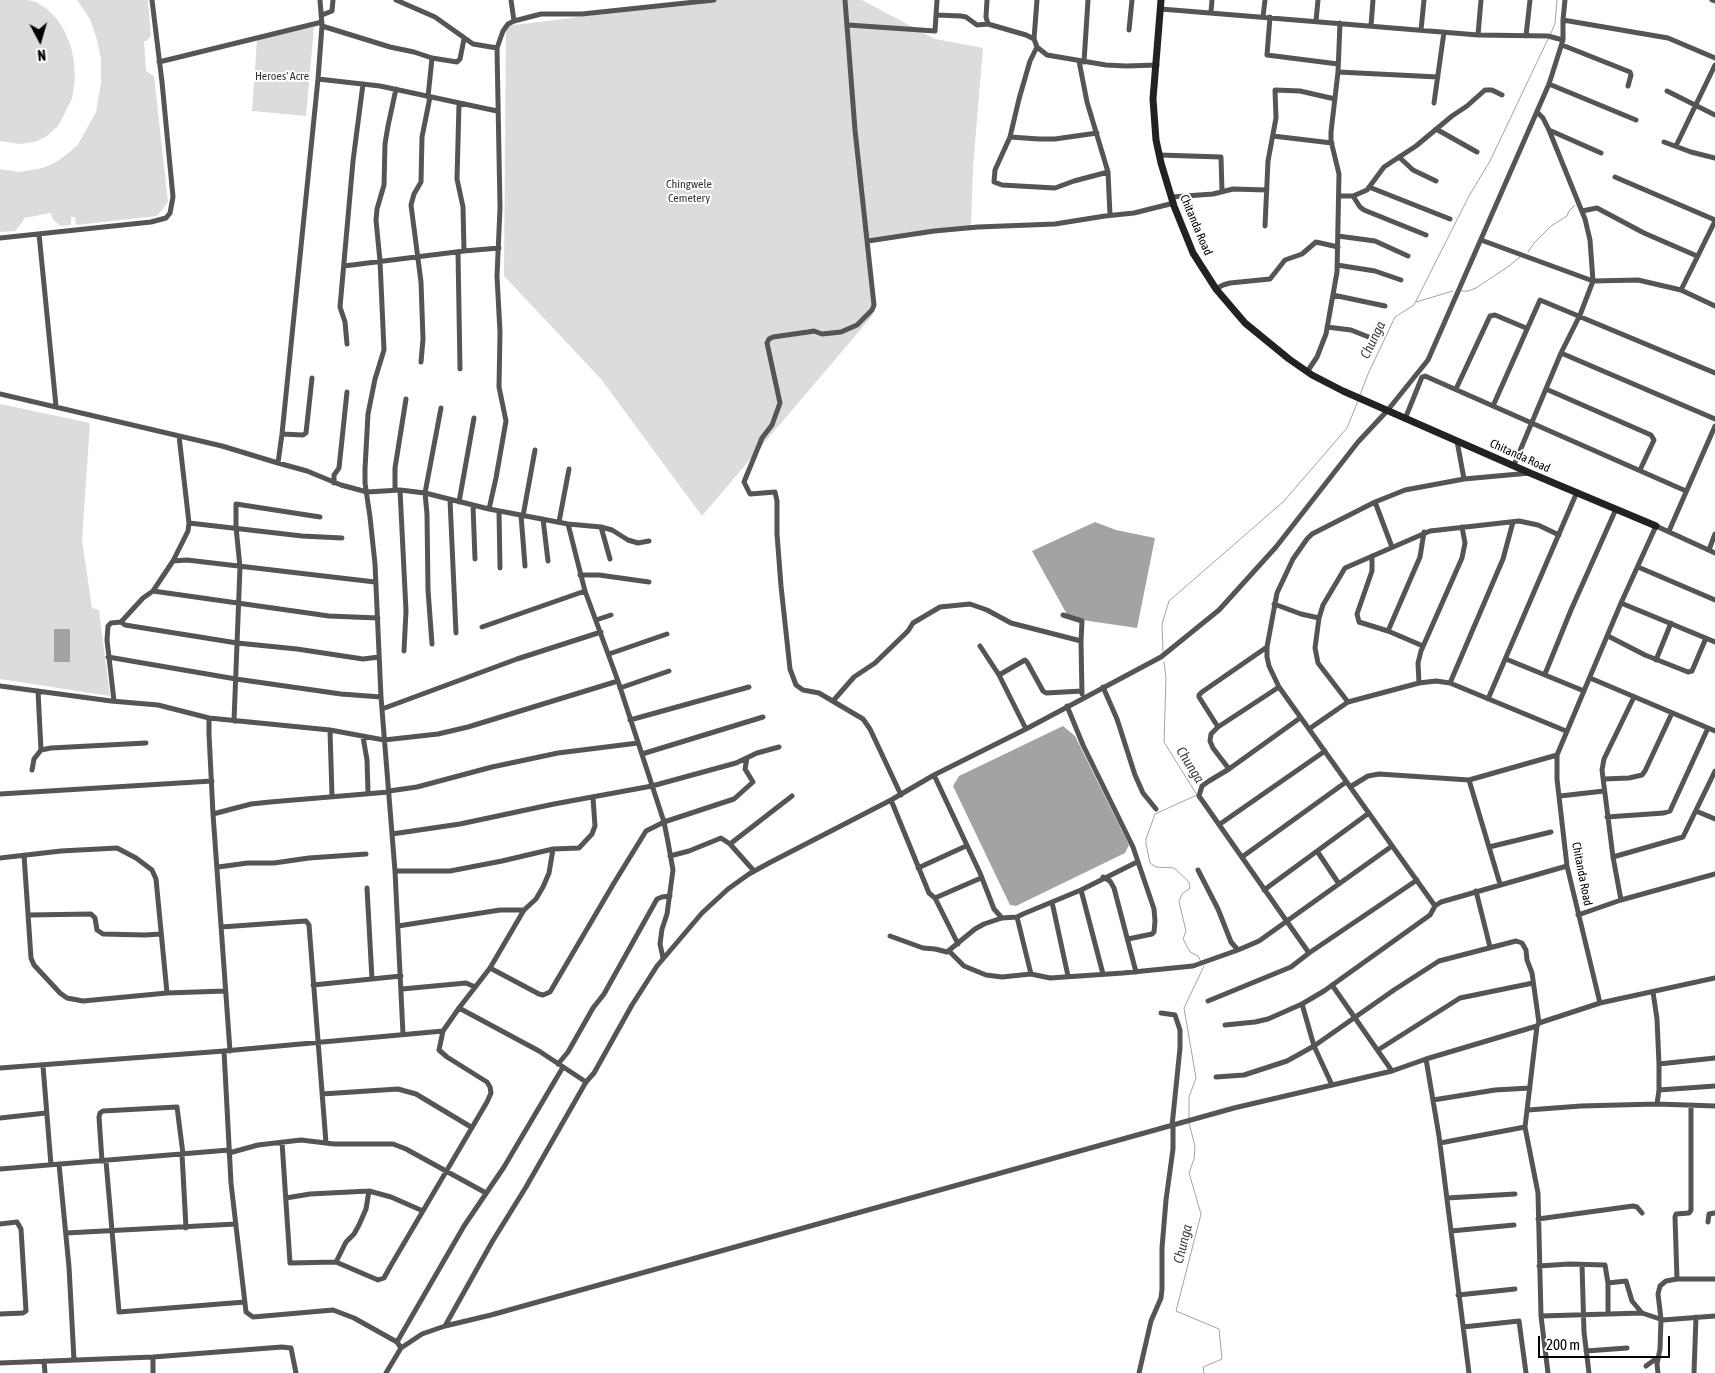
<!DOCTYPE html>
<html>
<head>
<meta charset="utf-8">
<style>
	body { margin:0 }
	#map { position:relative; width:1715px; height:1373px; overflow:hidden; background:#fff; font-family:"Asap Condensed",sans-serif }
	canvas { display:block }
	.north { position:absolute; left:15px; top:15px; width:50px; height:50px; -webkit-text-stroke:4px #fff; paint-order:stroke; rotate:174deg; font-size:14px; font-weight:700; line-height:20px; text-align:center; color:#000 }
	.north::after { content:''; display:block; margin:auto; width:18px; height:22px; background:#000; clip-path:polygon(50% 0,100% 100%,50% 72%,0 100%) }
	.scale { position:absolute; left:1538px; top:1336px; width:132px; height:22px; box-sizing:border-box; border:2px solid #000; border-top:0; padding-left:6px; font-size:15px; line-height:18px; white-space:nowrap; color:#000; -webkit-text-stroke:4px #fff; paint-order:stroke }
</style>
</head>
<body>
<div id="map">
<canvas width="1715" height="1373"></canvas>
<div class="north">N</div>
<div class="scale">200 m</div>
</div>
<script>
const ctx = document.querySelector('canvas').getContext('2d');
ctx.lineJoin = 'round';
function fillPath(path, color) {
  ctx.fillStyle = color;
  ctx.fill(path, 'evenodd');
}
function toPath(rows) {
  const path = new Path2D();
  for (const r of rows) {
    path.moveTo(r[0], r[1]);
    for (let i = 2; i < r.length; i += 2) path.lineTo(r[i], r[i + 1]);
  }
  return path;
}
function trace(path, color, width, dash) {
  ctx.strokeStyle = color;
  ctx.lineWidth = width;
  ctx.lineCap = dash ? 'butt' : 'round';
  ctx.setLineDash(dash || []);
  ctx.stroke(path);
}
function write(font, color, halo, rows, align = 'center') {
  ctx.font = font + ' "Asap Condensed",sans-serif';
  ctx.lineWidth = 4;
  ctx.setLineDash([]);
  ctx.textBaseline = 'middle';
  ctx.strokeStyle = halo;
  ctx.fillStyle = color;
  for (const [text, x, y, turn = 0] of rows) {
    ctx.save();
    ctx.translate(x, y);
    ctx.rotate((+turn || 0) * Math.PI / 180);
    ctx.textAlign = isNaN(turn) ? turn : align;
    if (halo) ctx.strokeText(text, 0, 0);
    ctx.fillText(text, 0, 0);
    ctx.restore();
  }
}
fillPath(toPath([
	[0,0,27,0,36,2,47,9,56,18,64,30,71,47,74,61,75,79,72,99,58,126,47,136,35,142,19,144,0,141],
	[77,0,148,0,151,35,147,41,144,41,146,71,154,76,168,202,157,216,76,225,75,217,71,217,71,225,60,226,52,218,51,213,24,218,23,221,15,231,0,232,0,169,19,172,43,168,58,161,77,146,96,112,101,83,101,59,97,40,90,19],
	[716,0,862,0,935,39,983,48,973,167,971,229,867,242,873,315,702,516,601,379,504,276,506,26],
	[314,27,306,116,252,111,257,40],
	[0,404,90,423,82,540,92,608,99,610,110,696,0,679]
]), '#dcdcdc');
fillPath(toPath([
	[1095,522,1116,530,1155,538,1137,628,1069,618,1032,551],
	[54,629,70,629,70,662,54,662],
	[1063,726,1075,736,1129,845,1125,853,1016,906,1010,905,953,786,959,776]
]), '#a3a3a3');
trace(toPath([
	[1550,36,1555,23,1557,0],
	[1528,252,1534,243,1551,226,1567,216,1569,211,1575,205],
	[1461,291,1468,291,1476,288,1509,266,1520,257],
	[1416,302,1453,291],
	[1360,395,1368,374,1395,317,1414,305,1469,196,1490,161,1548,39],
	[1163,651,1162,624,1169,601,1284,501,1347,428,1358,401],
	[1164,662,1166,678,1164,742,1197,795,1155,814,1146,839,1146,844,1150,863,1156,867,1174,868,1189,882,1190,888,1182,894,1179,902,1186,931,1183,939,1190,952,1198,956,1201,962],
	[1189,1119,1189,1097,1196,1078,1184,1008,1204,966],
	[1189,1123,1195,1146,1194,1159,1189,1173,1201,1214,1176,1311,1219,1329,1222,1359,1203,1367,1204,1373]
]), '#a3a3a3', 1);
trace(toPath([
	[396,0,435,17,473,44,497,48],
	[511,0,514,21],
	[845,0,855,130,874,305,872,310,857,325,841,332,822,334,814,331,808,332,773,337,769,339,767,343,780,403,772,425,762,438,744,482,750,494,775,492,777,501,777,534,781,586,790,669,796,685,803,690,819,693,863,719,870,729,901,795],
	[987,0,986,17,988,24],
	[1712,0,1715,1],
	[1161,9,1478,35,1548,36,1563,40],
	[1211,12,1212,0],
	[322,15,332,11,333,0],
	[936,15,961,16,966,17,977,25,988,24,1026,35,1034,39,1037,47,1047,55,1106,65,1126,66,1157,65],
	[1263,17,1265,0],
	[1270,17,1267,55,1338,64],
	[1563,20,1668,38,1715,58],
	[1316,21,1318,0],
	[1340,23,1338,72,1438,77],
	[848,25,935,31,937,0],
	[322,26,390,47,414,52,432,58,457,62,460,59,464,39],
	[1371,26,1373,0],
	[1129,30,1132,0],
	[1421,30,1424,0],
	[1478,35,1481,0],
	[1526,36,1530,0],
	[1034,39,1037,0],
	[1562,45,1630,72,1631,75,1628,86],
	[1037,47,1030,61,1019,99,1010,137,995,170,994,182,1002,185,1055,188,1074,181,1108,172],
	[1079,61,1087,102,1108,172,1110,215],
	[159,62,322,22],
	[1084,62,1088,0],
	[318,79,380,86,497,111],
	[1549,84,1636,120],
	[396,89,388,126,385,144,384,185,377,209,376,220,380,261,384,350,375,379,368,414,365,469,365,483,370,517,375,564,381,697,395,871,403,1034],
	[1667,91,1715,115],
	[428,97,432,58],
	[1434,103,1444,32],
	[459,104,457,179,463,207,464,251],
	[1436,129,1477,152],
	[1549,130,1601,153],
	[1273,136,1332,143],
	[1010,137,1039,139,1055,139,1097,133],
	[1664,142,1691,152,1715,158],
	[1676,146,1715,65],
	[1159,155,1221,157,1222,191],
	[1399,157,1413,170,1436,181],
	[1615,177,1715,220],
	[1369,187,1450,219],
	[1339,196,1353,196,1367,190,1384,167,1416,146,1452,116,1467,106,1485,90,1492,90,1502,95],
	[1353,196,1360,207,1364,210,1426,235],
	[1172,197,1213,194,1233,189,1267,190],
	[1582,211,1597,208,1644,233,1697,256],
	[1265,226,1268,161,1276,118,1275,90,1300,91,1335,99],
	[39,234,56,406],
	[1338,236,1375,241,1408,256],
	[0,238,151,222,166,218,170,213,173,197,162,82,152,0],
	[1481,240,1593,281,1638,280,1681,290,1715,306],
	[868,241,934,231,978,227,1055,224,1105,216,1134,213,1170,204],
	[458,252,460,369],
	[1337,265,1375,271,1401,280],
	[344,266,464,251,499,248],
	[1216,289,1223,285,1230,283,1270,279,1285,260,1302,254,1316,242,1338,247],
	[1681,290,1715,221],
	[1333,295,1385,306],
	[1327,327,1351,330,1371,338],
	[347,344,345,322,340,307,353,161,363,84],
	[1561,353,1715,419],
	[421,362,423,339,421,282,411,205,414,194,421,182,422,137,430,97],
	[1307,372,1317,357,1326,334,1337,272,1339,174,1331,141,1331,132,1338,72],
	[1456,389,1490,316,1495,315,1526,328],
	[1546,389,1651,435,1654,440,1640,470],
	[0,394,222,446,278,463,282,434,318,79,322,26,320,0],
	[1493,406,1540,300,1715,373],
	[1405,419,1422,377,1425,376,1686,491],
	[282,434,303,435,306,433,312,378],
	[1457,441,1464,479],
	[278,463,307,471,341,485,367,492,400,490,425,493,489,509,568,524,601,527,612,530,628,540,638,543,649,541],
	[1514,465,1561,353,1580,315,1593,281,1590,240,1585,219,1549,130,1543,118,1537,112],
	[1530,473,1464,479,1405,490,1375,502,1312,534,1307,539,1293,559,1277,593,1267,647,1267,657,1269,666,1279,687,1435,906,1441,902,1567,866],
	[334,483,334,475,339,468,347,392],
	[395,490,395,468,406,399],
	[400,490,406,611,404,651],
	[450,500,456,633],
	[459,502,474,418],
	[1375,502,1392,547],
	[473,506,475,559],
	[489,509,496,478,506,421,499,387,500,332,497,276,500,208,497,48,503,31,508,24,514,21,541,14,582,14,714,0],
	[499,511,500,568],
	[521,515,525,566],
	[523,516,535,450],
	[543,519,548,561],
	[559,522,569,469],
	[189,523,302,536,342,538],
	[568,524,585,591,618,681,664,822,668,842,673,870,667,914,662,929,660,944,663,958],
	[601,527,610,559],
	[1669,531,1715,426],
	[1709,550,1715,534],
	[1372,556,1372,571,1357,614,1359,622,1388,631,1423,646],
	[173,561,187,560,375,582],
	[1638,567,1715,600],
	[580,575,599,575,649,582],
	[153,591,329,616,378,618],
	[1621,603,1715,642],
	[1274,604,1301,614,1319,618],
	[1063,615,1082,621,1081,641,1082,694],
	[596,620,611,615],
	[121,622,125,625,237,643,297,649,363,659,379,657],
	[482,627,585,591],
	[1388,631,1420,557,1424,532],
	[1608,636,1645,655,1688,672,1692,671,1706,638],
	[432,644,428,590,427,514,425,493,441,408],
	[980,646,999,675,1026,729],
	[609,654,667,634],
	[108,657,236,679,341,694,381,697],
	[1506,659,1584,691],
	[1656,660,1671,623],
	[1545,674,1571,610,1616,509],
	[999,675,1025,660,1027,662,1043,691,1046,693,1082,691],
	[1590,678,1715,731],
	[1419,683,1418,663,1421,651,1462,558,1465,543,1462,527],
	[1450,683,1503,559,1513,522],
	[0,686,111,701,158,705,209,718,330,730,384,740,438,734,468,727,618,681],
	[1103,687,1117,719,1135,775,1143,793,1156,809],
	[620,688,669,671],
	[38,691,41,750],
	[1488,699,1577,492],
	[114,701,107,640,108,626,111,623,121,622,143,598,153,591,173,561,188,531,189,523,179,436],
	[833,701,854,677,875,663,908,631,913,623,940,607,970,604,987,610,1011,623,1081,641],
	[1348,702,1318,663,1315,648,1319,618,1323,605,1345,568,1430,531,1519,521,1538,525,1559,535],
	[1067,706,1083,745,1133,847,1154,909,1155,921,1154,932,1152,934,1128,939],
	[382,709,517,659,601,632],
	[209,718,209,734,213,814,230,1051],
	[1300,718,1229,769,1209,781,1202,786,1199,796,1309,953],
	[630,720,749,687],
	[234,721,240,567,236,527,236,504,320,517],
	[1218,727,1199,697,1199,695,1202,692,1267,647],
	[1309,729,1348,702,1419,683,1436,681,1450,683,1566,731],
	[330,730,332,796],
	[363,737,367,760,368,793],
	[642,754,763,717],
	[1229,769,1213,748,1210,741,1211,734,1218,727,1279,687],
	[32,770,34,759,41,750,51,748,146,743],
	[934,775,980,873,994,909,1002,918],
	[1604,779,1629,778,1642,775,1645,771,1672,713],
	[1469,780,1500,884],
	[1350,787,1368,776,1379,774,1469,780,1557,755],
	[389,791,417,787,492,767,558,753,638,743],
	[0,794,212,781],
	[1560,796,1604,791],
	[891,800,929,893,935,898,958,944],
	[1696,811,1715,819],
	[213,814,251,804,270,802,389,792],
	[1607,817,1664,813,1670,811,1708,728],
	[1220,824,1325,751],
	[392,834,460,824,554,804,652,786,736,763,757,753,779,747],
	[730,844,792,796],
	[1489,847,1551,832],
	[1317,851,1339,884],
	[24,855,31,958,34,965,60,993,67,998,83,1001,167,993,225,991],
	[670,856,689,851,721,838,730,844,754,871],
	[1242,857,1346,782],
	[1613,857,1683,837,1715,771],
	[0,858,61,851,117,848,136,858,152,870,156,879,167,993],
	[218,867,248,863,274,863,309,858,366,854],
	[918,868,966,846],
	[1198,870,1218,909,1231,942,1238,950,1259,941,1392,846],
	[395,871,450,871,502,861,553,849,579,848,592,834,595,826,593,798],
	[1103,877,1110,881,1114,888,1136,972],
	[367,888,372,979],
	[1081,890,1103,974],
	[1264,890,1369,813],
	[1476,891,1490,947],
	[935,898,981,878],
	[1621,900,1613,857,1602,770,1604,759,1634,697],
	[1052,902,1068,976],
	[29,915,91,914,95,918,97,930,103,934,145,935,161,934],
	[1578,915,1621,900,1715,874],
	[1017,917,1031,974],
	[398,926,500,910,524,910],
	[221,927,306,921,309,925,326,1143],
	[890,936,923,948,935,949,947,952,975,929,984,924,1002,918,1017,917,1023,914,1081,890,1137,862],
	[949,951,964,966,986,975,1002,977,1031,974,1050,978,1123,973,1193,966,1238,950],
	[490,968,539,994,543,995,550,992,614,883,646,831,664,822,734,799,753,782,745,769,747,758],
	[313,985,401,976],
	[1332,985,1392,1071],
	[402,989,466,983,475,987],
	[1653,992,1657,1019,1659,1064,1659,1090,1657,1104],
	[1208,1001,1291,967,1309,953,1417,880],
	[1600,1003,1567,866,1557,779,1557,755,1621,603,1656,526,1715,553],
	[1302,1004,1314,1046,1332,1085],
	[459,1008,490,968,524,910,536,899,543,887,549,873,553,849],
	[1161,1013,1175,1015,1180,1030,1180,1048,1172,1126],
	[1225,1025,1255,1022,1268,1019,1302,1004,1324,991,1430,915,1435,906],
	[1537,1026,1525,1127,1538,1193,1541,1316,1548,1373],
	[1378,1050,1460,998,1533,983],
	[224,1051,231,1183,246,1312,253,1317,333,1310,354,1318,397,1342,401,1348],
	[1426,1059,1439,1136,1469,1373],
	[558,1064,568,1052,593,1008,604,994,657,899,662,897,670,896],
	[1659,1064,1715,1058],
	[43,1066,51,1165],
	[0,1068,224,1051,443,1031],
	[1216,1077,1244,1075,1287,1061,1314,1046,1394,990,1439,961,1516,941,1522,943,1526,950,1527,960,1532,973,1539,1023],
	[1659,1090,1715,1086],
	[322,1094,398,1089,416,1094,471,1127],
	[1433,1100,1495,1090,1530,1088],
	[1528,1110,1581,1106,1657,1104,1715,1106],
	[0,1118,46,1113],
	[282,1142,290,1263,336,1262,378,1280,384,1278,390,1267,487,1102,491,1093,490,1087,487,1082,447,1057,439,1050,443,1031,459,1008,539,1051,586,1082],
	[1440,1143,1525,1127],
	[229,1153,258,1145,301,1140,334,1144,393,1144,406,1149,486,1193],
	[182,1154,186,1228],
	[102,1161,99,1117,100,1113,103,1111,177,1107,183,1154],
	[106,1161,119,1312,245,1302],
	[59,1164,69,1267,74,1360],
	[0,1169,229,1150],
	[286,1198,310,1194,369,1191,391,1197,423,1211],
	[1447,1198,1515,1194],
	[1538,1219,1633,1206,1637,1207,1642,1213],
	[1708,1222,1709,1214,1715,1213],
	[0,1224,17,1222,21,1229,26,1311,23,1313,0,1314],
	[1451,1231,1514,1225],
	[66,1233,236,1224],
	[336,1262,346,1242,354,1234,359,1225,366,1209,369,1191],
	[1582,1265,1584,1332,1589,1373],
	[1539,1266,1569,1264,1605,1265,1608,1283,1608,1314],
	[1677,1279,1675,1217,1676,1214,1689,1213,1691,1210,1691,1105],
	[1608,1283,1626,1281,1632,1301,1642,1313],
	[1458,1295,1515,1289],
	[1541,1316,1642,1313,1663,1320,1715,1316],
	[445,1326,492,1242,526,1187,586,1082,594,1073,632,1005,657,966,702,913,728,889,749,874,769,863,891,800,934,775,1026,729,1161,657,1219,610,1276,547,1358,442,1387,411,1428,360,1549,84,1563,40,1563,20,1565,0],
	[1463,1327,1519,1321,1526,1373],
	[397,1342,464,1226,504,1167,563,1067],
	[1586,1351,1627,1348],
	[153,1357,153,1373],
	[44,1361,45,1373],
	[0,1363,153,1357,282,1347,291,1348,296,1373],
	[1646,1366,1657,1358],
	[386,1373,401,1348,422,1334,445,1326,491,1315,1234,1108,1392,1071,1426,1059,1537,1026,1539,1023,1600,1003,1715,978],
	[1139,1373,1151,1321,1161,1298,1162,1289,1162,1248,1166,1200,1173,1149,1173,1126],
	[1658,1373,1657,1364,1660,1349,1661,1319,1658,1294,1660,1286,1666,1281,1677,1279,1715,1279],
	[1694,1373,1696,1317]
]), '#555', 5);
trace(toPath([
	[1161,0,1153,99,1156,140,1161,163,1174,206,1193,253,1216,289,1245,323,1289,359,1312,375,1343,391,1530,473,1656,526]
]), '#222', 7);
write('12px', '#333', '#fff', [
	["Heroes' Acre",282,76],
	["Chingwele",689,184],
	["Cemetery",689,198]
]);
write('12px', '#000', '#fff', [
	["Chitanda Road",1196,225,67],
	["Chitanda Road",1520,456,24],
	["Chitanda Road",1582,874,79]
]);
write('italic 14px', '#444', '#fff', [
	["Chunga",1373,340,-64],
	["Chunga",1190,765,58],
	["Chunga",1183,1244,-76]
]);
</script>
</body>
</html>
